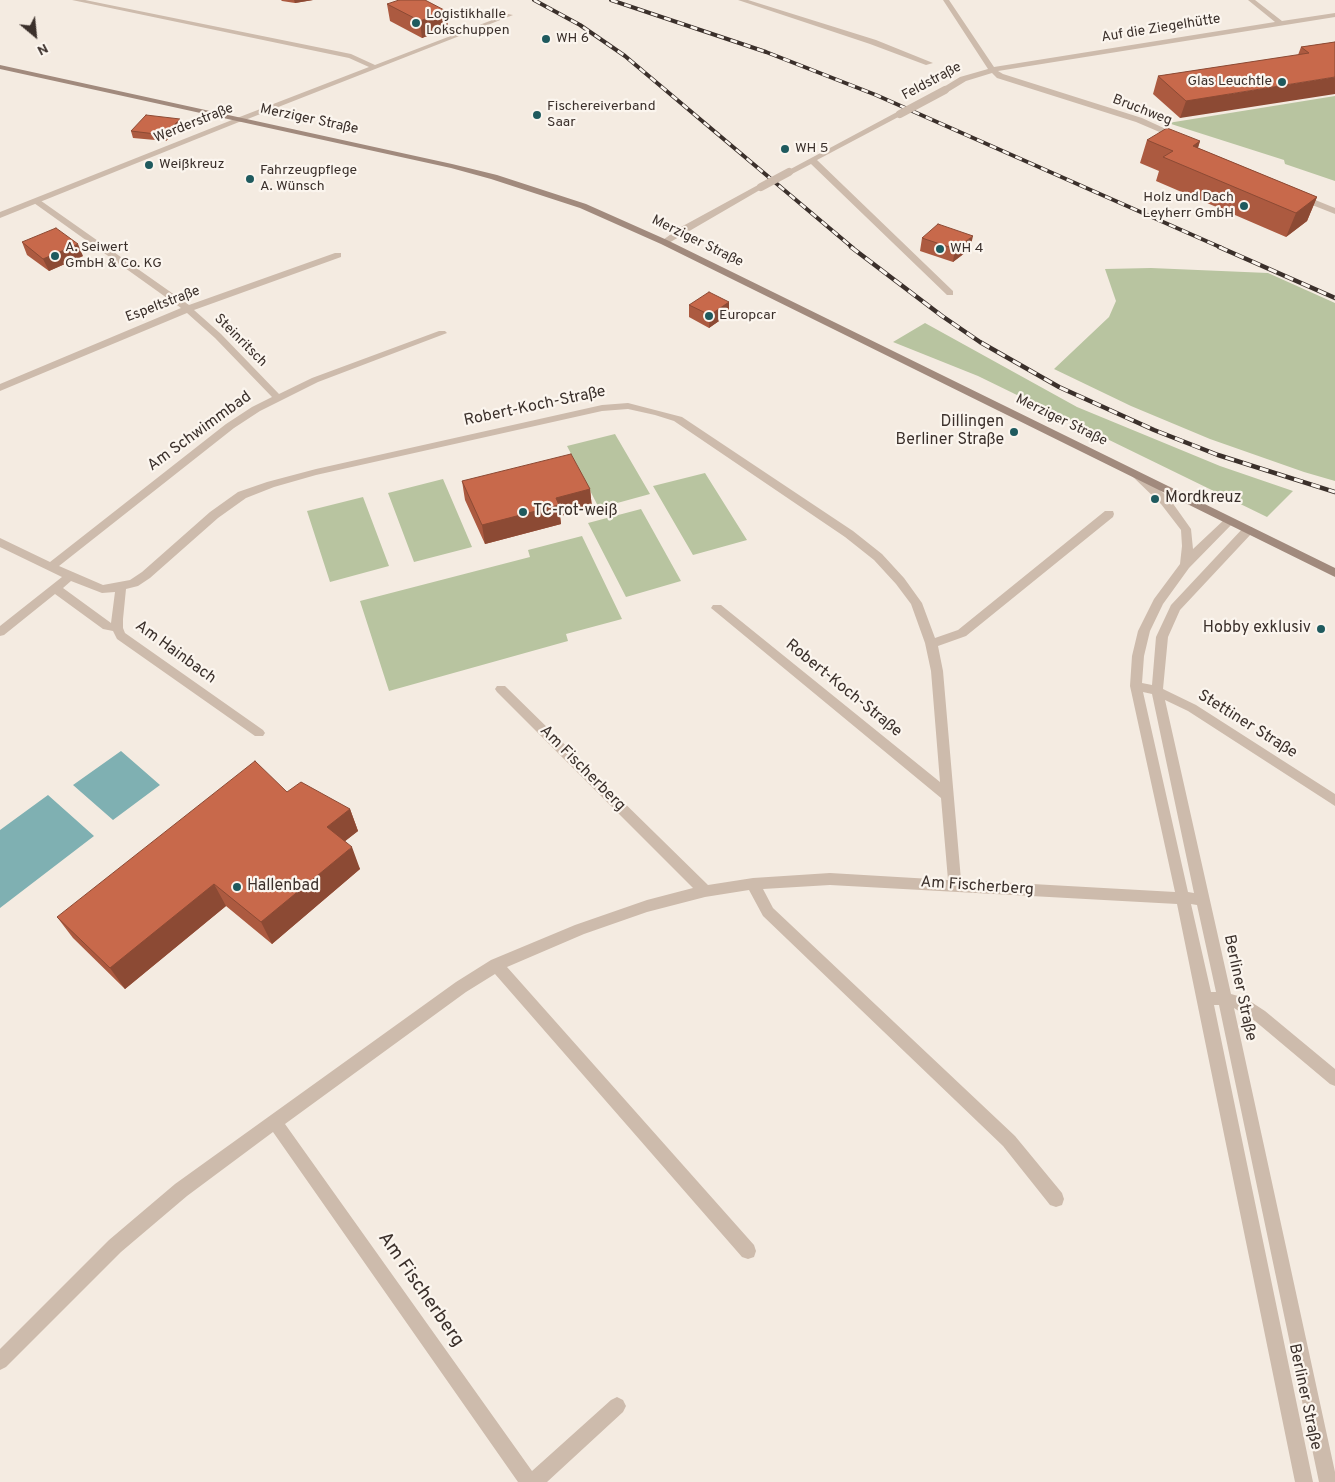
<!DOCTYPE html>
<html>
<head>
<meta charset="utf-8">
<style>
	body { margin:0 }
	#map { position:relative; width:1335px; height:1482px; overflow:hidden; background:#f4ebe1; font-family:Overpass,sans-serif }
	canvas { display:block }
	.north { position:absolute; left:10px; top:10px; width:50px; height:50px; -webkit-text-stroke:4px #fbf5ee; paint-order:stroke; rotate:152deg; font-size:14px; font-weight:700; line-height:20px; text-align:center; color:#3b302b }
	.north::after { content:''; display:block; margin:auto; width:18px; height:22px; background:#3b302b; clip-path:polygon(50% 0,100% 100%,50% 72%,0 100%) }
</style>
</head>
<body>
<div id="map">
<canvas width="1335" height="1482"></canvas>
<div class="north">N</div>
</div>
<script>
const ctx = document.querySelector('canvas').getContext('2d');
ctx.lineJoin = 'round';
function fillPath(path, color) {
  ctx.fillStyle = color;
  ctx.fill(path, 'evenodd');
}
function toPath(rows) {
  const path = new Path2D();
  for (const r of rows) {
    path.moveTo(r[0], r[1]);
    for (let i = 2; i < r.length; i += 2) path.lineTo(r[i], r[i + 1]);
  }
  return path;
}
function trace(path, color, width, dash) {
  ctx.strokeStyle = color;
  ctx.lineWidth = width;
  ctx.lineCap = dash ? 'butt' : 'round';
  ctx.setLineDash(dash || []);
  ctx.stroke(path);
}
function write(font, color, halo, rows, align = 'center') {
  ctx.font = font + ' Overpass,sans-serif';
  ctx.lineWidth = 4.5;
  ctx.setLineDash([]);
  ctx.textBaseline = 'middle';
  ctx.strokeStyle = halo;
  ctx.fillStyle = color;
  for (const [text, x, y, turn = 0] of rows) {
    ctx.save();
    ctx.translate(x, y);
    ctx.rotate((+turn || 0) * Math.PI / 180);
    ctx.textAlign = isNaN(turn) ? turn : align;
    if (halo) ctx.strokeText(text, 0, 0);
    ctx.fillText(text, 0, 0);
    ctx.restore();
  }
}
fillPath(toPath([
	[1335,96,1335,181,1285,164,1284,160,1168,123],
	[1151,268,1268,273,1335,303,1335,481,1304,472,1210,439,1131,406,1054,369,1109,317,1116,301,1105,269],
	[925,323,1077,407,1220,466,1293,491,1267,517,978,376,893,342],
	[615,434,650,494,599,508,567,446],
	[705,473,747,540,693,555,653,486],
	[443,479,472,547,414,562,388,493],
	[363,497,389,566,330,582,307,511],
	[641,509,681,581,626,597,588,523],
	[582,536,622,619,566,634,568,641,389,691,360,601,530,557,528,550]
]), '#b8c4a0');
fillPath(toPath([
	[121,751,160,785,113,820,73,785],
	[48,795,94,836,0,908,0,830]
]), '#7fb0b2');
fillPath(toPath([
	[72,0,85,0,351,54,375,65,508,14,513,15,240,122,236,120,237,118,369,67,349,58,72,0],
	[738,0,748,0,876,40,933,63,926,65,870,44,738,0],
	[943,0,949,0,994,67,1275,22,1248,0,1255,0,1282,21,1335,13,1335,17,998,71,1003,74,1142,118,1179,135,1180,137,1176,139,1136,122,997,78,992,73,966,81,948,92,942,92,942,88,960,77,988,69,943,0],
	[897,112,904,114,817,160,953,291,953,295,947,295,811,164,792,174,785,172,897,112],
	[758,185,765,187,667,244,660,242,681,227,758,185],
	[1297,195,1303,195,1335,208,1335,214,1297,199,1297,195],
	[37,198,189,305,335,253,341,253,341,257,194,310,221,334,279,394,312,378,439,331,445,331,447,333,318,382,260,411,234,428,59,566,103,585,130,580,142,572,210,512,238,492,267,482,316,469,602,405,628,403,682,417,853,531,882,554,904,578,922,603,935,638,958,630,1105,511,1113,511,1114,514,1113,517,966,636,938,646,943,671,961,880,1175,892,1130,686,1132,656,1138,631,1154,599,1180,564,1182,546,1181,530,1161,504,1131,475,1136,472,1140,473,1169,498,1191,529,1193,549,1226,518,1230,517,1235,521,1189,568,1163,604,1150,631,1144,656,1142,683,1152,685,1156,637,1171,605,1244,527,1252,527,1253,530,1252,533,1180,610,1168,637,1163,689,1196,705,1335,794,1335,806,1188,711,1165,700,1231,994,1245,998,1265,1011,1335,1069,1335,1086,1330,1084,1255,1021,1234,1008,1335,1472,1335,1482,1319,1482,1219,1005,1214,1005,1313,1482,1295,1482,1177,904,830,885,763,889,773,908,1015,1136,1062,1193,1064,1199,1062,1205,1056,1207,1050,1205,1003,1146,763,916,749,890,705,897,647,912,584,934,507,967,754,1245,756,1251,754,1257,748,1259,742,1257,495,974,466,992,285,1124,532,1471,611,1400,617,1397,623,1400,626,1406,623,1412,547,1482,518,1482,273,1132,187,1196,121,1252,6,1367,0,1370,0,1349,109,1240,175,1184,456,982,491,960,575,925,647,900,693,888,497,692,495,689,497,686,505,686,708,885,753,878,830,873,948,880,941,798,711,608,713,605,721,605,940,782,931,671,925,643,911,604,896,584,874,560,845,537,674,421,655,415,628,409,602,411,316,475,274,487,246,498,218,518,150,578,138,586,126,589,123,619,123,628,125,633,263,730,265,733,263,736,255,736,117,639,113,631,103,629,55,594,4,635,0,636,0,626,62,577,0,547,0,538,50,562,226,424,252,407,272,397,215,338,187,313,0,391,0,384,181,308,34,203,33,201,37,198],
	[71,581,102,593,115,592,111,623,63,588,71,581],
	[1143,692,1152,694,1194,893,1188,892,1143,692],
	[1191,904,1197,905,1216,992,1211,992,1191,904]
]), '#cdbbac');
fillPath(toPath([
	[237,118,244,120,0,218,0,212,237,118]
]), '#cdbbac');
fillPath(toPath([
	[0,65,452,164,497,175,586,204,667,240,1335,568,1335,577,661,244,580,208,491,179,451,168,0,69,0,65]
]), '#a18a7d');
const railFar1 = toPath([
	[534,0,580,25,625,56,853,248],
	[611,0,766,52,876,95,1222,248]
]);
const rail = toPath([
	[851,247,942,316,980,342,1059,387,1154,430,1218,455,1335,492],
	[1219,247,1335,298]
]);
trace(railFar1, '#3b302b', 4);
trace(rail, '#3b302b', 4.5);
trace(railFar1, '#fbf5ee', 2.5, [7]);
trace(rail, '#fbf5ee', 3, [9]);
trace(toPath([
	[900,114,945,90],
	[761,187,789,172]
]), '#cdbbac', 8);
fillPath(toPath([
	[281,0,313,0,295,3,282,1],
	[387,4,446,11,448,28,422,38,390,21],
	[1335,42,1180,118,1153,94,1158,76,1298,55,1301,47],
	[181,125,166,141,133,138,131,131],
	[1147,140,1200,141,1198,148,1317,197,1307,221,1286,237,1156,181,1159,171,1140,163],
	[922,238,970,249,953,262,920,251],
	[22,242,83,256,49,271,27,255],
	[729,302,729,314,709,328,689,317,689,305],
	[462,481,590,489,592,508,560,516,561,524,485,544,465,500],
	[287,792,350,809,358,831,345,841,360,869,272,944,226,906,125,989,73,938,57,917]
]), '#ac5a40');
fillPath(toPath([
	[294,0,313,0,295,3],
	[446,11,448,28,422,38,420,21],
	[1335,77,1335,94,1180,118,1186,101],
	[180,119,181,125,166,141,164,135],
	[1200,141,1192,165,1193,146],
	[1317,197,1307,221,1286,237,1296,213],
	[973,236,970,249,953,262,955,249],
	[78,244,83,256,49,271,43,259],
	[729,302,729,314,709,328,710,315],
	[590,489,592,508,560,516,561,524,485,544,482,525,556,498],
	[350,809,358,831,335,849,327,827],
	[352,847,360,869,272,944,261,922],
	[214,884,226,906,125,989,110,968]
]), '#8c4a34');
const building = toPath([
	[399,0,425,0,446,11,420,21,387,4,399,0],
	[1335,42,1335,77,1186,101,1158,76,1309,53,1301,47,1335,42],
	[146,115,180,119,164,135,131,131,146,115],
	[1167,128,1200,141,1193,146,1317,197,1296,213,1163,157,1173,151,1147,140,1167,128],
	[938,224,973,236,955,249,922,238,938,224],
	[56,228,78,244,43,259,22,242,56,228],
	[709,292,729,302,710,315,689,305,709,292],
	[571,454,590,489,556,498,559,505,482,525,462,481,571,454],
	[255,761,287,792,301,782,350,809,327,827,352,847,261,922,214,884,110,968,57,917,255,761]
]);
fillPath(building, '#c8694b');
trace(building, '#8c4a34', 1);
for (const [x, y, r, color] of [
	[416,23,5,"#1f5a5e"],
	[546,39,5,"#1f5a5e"],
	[1282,82,5,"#1f5a5e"],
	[537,115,5,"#1f5a5e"],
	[785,149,5,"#1f5a5e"],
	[149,165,5,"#1f5a5e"],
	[250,179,5,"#1f5a5e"],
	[1244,206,5,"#1f5a5e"],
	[940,249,5,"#1f5a5e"],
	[55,256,5,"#1f5a5e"],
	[709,316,5,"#1f5a5e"],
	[1014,432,5,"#1f5a5e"],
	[1155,499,5,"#1f5a5e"],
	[523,512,5,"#1f5a5e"],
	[1321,629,5,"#1f5a5e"],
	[237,887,5,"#1f5a5e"]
]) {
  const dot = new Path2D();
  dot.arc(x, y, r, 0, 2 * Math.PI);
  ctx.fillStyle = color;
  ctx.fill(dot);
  trace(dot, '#fbf5ee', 2);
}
write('14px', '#3b302b', '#fbf5ee', [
	["Logistikhalle",426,15],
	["Lokschuppen",426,31],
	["WH 6",556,39],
	["Glas Leuchtle",1272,82,"right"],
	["Fischereiverband",547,107],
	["Saar",547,123],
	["WH 5",795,149],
	["Weißkreuz",159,165],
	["Fahrzeugpflege",260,171],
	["A. Wünsch",260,187],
	["Holz und Dach",1234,198,"right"],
	["Leyherr GmbH",1234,214,"right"],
	["A. Seiwert",65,248],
	["GmbH & Co. KG",65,264],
	["WH 4",950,249],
	["Europcar",719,316]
], 'left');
write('14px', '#3b302b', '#fbf5ee', [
	["Auf die Ziegelhütte",1161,29,-9],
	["Feldstraße",932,82,-28],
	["Bruchweg",1142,111,21],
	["Merziger Straße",309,120,12],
	["Werderstraße",194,124,-22],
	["Merziger Straße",697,242,26],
	["Espeltstraße",163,305,-21],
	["Steinritsch",240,341,45],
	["Merziger Straße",1061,421,26]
]);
write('16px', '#3b302b', '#fbf5ee', [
	["Robert-Koch-Straße",535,407,-12],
	["Am Schwimmbad",200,432,-36],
	["Am Hainbach",175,653,36],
	["Robert-Koch-Straße",843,689,39],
	["Stettiner Straße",1247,725,32],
	["Am Fischerberg",582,769,45],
	["Am Fischerberg",977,887,4],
	["Berliner Straße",1239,988,78],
	["Berliner Straße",1304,1397,78]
]);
write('16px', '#3b302b', '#fbf5ee', [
	["Dillingen",1004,423,"right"],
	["Berliner Straße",1004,441,"right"],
	["Mordkreuz",1165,499],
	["TC-rot-weiß",533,512],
	["Hobby exklusiv",1311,629,"right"],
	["Hallenbad",247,887]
], 'left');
write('19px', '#3b302b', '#fbf5ee', [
	["Am Fischerberg",420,1290,55]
]);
</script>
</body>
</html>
